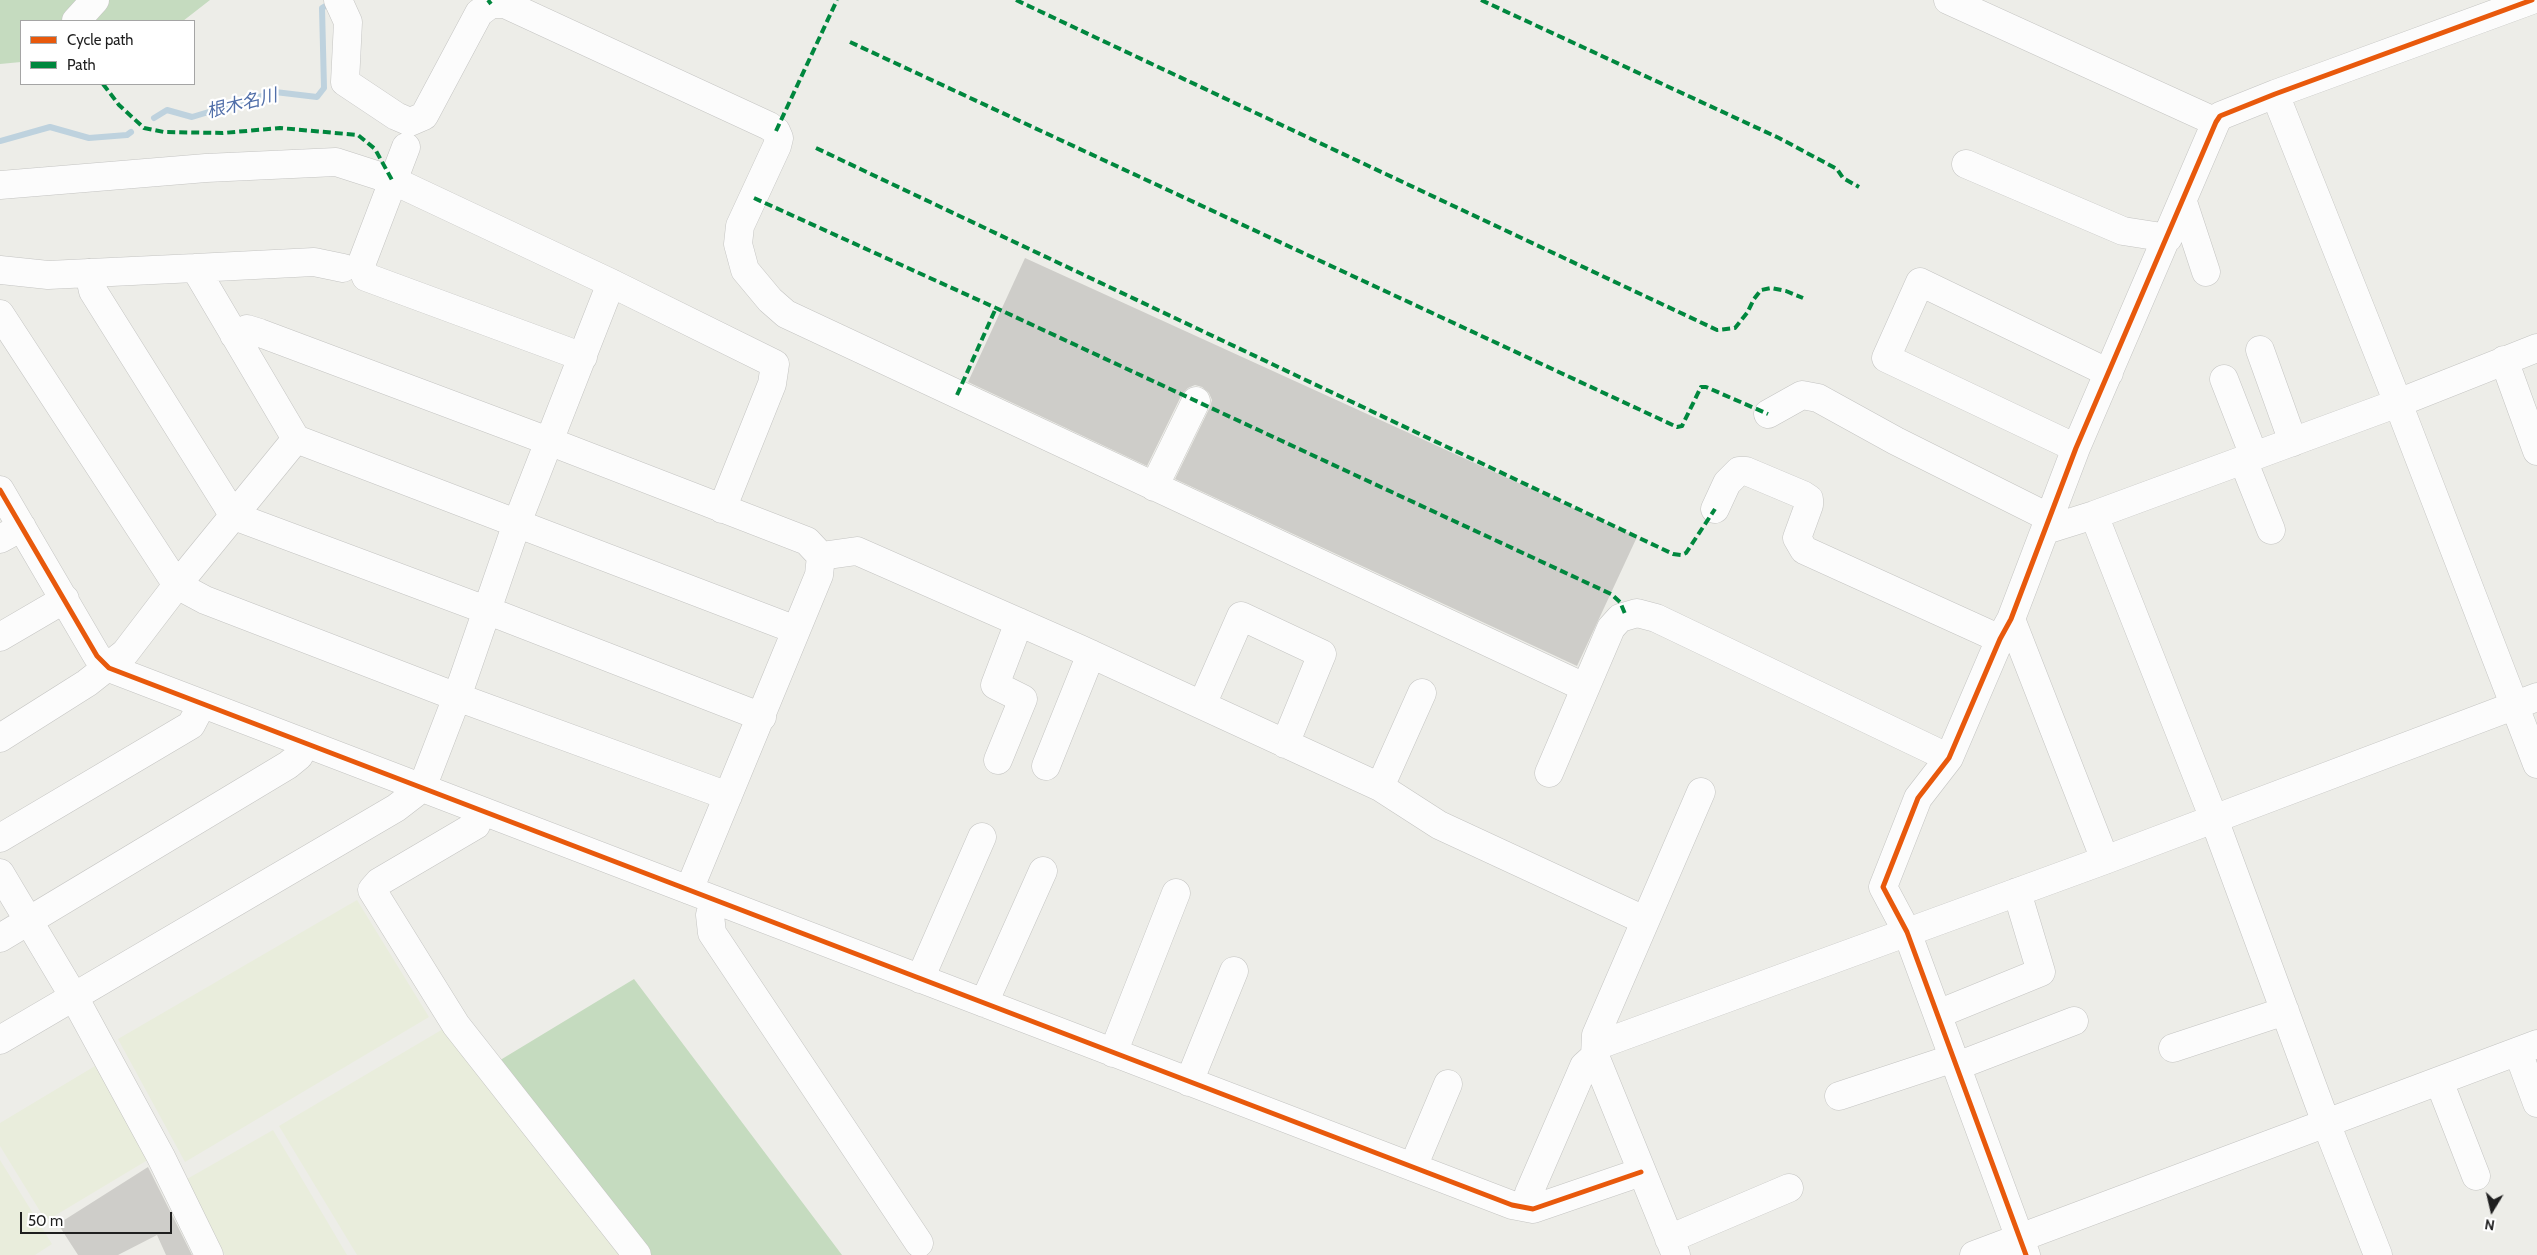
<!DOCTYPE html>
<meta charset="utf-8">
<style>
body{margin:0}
#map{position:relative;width:2537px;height:1255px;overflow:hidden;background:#edede8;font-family:Cabin,sans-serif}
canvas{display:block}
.legend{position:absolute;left:20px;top:20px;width:175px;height:65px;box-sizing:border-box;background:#fff;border:1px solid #a5a5a5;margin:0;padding:6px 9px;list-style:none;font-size:15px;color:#1f1f1f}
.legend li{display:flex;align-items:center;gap:10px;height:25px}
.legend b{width:25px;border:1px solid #a5a5a5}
.north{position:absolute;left:2467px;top:1185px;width:50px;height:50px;-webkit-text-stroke:4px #fff;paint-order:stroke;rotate:189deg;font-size:14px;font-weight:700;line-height:20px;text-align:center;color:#1f1f1f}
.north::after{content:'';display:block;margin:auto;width:18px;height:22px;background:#1f1f1f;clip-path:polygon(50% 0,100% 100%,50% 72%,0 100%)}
.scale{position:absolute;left:20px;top:1212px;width:152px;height:22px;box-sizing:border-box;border:2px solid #1f1f1f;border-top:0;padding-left:6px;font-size:15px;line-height:18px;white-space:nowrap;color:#1f1f1f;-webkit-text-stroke:4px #fff;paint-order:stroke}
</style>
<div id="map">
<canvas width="2537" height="1255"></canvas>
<ul class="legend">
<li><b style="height:6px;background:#e8590c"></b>Cycle path</li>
<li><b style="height:6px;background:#00873e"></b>Path</li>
</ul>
<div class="north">N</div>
<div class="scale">50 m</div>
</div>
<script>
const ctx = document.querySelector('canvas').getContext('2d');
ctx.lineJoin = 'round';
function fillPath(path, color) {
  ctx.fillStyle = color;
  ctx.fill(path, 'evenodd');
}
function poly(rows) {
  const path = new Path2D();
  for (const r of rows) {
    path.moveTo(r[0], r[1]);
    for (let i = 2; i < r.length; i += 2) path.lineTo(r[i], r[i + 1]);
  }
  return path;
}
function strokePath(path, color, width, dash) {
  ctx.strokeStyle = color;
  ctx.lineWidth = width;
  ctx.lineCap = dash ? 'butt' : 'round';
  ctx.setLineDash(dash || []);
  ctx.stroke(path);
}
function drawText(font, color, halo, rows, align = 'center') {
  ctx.font = font + ' Cabin,"Noto Sans JP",sans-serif';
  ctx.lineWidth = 4.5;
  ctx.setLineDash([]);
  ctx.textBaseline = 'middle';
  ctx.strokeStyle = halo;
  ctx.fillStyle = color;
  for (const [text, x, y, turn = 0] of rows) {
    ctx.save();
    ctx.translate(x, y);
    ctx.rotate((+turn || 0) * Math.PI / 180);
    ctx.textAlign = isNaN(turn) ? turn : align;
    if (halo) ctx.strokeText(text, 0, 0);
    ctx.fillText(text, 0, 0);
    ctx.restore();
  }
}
const farmland = poly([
 [357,900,429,1017,185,1162,118,1039],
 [443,1029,622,1255,357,1255,279,1126],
 [95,1066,151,1158,46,1221,0,1146,0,1123],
 [273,1130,347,1255,225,1255,187,1179],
 [0,1160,52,1244,35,1255,0,1255]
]);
const forest = poly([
 [0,0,210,0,183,21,21,21,21,62,0,64],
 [634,979,842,1255,649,1255,497,1062]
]);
const stream = poly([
 [154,118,167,110,192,117,275,92,317,97,324,88,322,8,332,2],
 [0,141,50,127,89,138,127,135,131,132]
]);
const building = poly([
 [1025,258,1637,537,1577,666,1175,479,1210,407,1212,400,1209,393,1202,387,1195,385,1188,388,1182,394,1147,466,968,382],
 [148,1167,192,1255,166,1255,157,1235,118,1255,78,1255,58,1224]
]);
const minor = poly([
 [338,0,348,22,345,82,396,116,410,122,424,116,479,13,491,4,505,4,769,126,776,131,779,138,777,146,740,226,738,244,745,270,770,300,786,314,1584,687],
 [1948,0,2216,122],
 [76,21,95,0],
 [2275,94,2398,403,2537,764],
 [406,147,361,265,366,277,583,357],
 [1966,164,2123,231,2168,238],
 [0,185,206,168,336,162,392,180,611,283,775,364,772,384,722,509],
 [2183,202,2206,272],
 [195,268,314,262,343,268],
 [0,270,48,275,195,268,296,439,177,585,125,653,87,683,0,738],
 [89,273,93,291,234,516,486,610,762,717],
 [0,314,177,585,205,600,457,697,728,796],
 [234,335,247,329,260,333,551,442,807,541,821,556,819,575,689,890],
 [2260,350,2293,442],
 [2504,360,2537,451],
 [2224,379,2254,456],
 [1768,414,1802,395,1818,398,1896,441,2050,518],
 [296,439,796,630],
 [2076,448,1886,358,1920,282,2109,373],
 [2243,460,2271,530],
 [1154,487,1196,401],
 [0,490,97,656,109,668,1512,1205,1533,1209,1641,1172],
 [1715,509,1727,483,1739,471,1746,471,1803,495,1809,499,1809,505,1797,538,1804,550,2000,639],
 [2094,515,2214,819,2326,1123,2378,1255],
 [2046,530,2094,515,2398,403,2537,348],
 [0,539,22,527],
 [821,556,857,551,1080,649,1380,787,1439,825,1644,920],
 [2011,619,2105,860],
 [0,637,65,599],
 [1202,705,1241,616,1322,654,1285,744],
 [998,760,1023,699,995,685,1019,622],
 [1046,766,1091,654],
 [1549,773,1611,628,1620,618,1637,613,1656,618,1949,758],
 [1380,787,1422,693],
 [481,811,476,825,379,882,372,890,456,1025,637,1255],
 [0,838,191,725,202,704],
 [0,873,74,997,161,1157,209,1255],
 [714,900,710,915,712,933,919,1243],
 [0,938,288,765,299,756,305,743],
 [920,979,982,837],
 [984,1003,1043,871],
 [1938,1014,2041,972,2017,892],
 [0,1040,396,808,422,788,457,697,517,523,611,283],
 [1596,1046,2105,860,2537,697],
 [2173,1048,2285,1011],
 [2518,1052,2537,1103],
 [1113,1053,1176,893],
 [1957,1066,2074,1021],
 [2439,1081,2476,1176],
 [1189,1082,1234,971],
 [1839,1096,1954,1058],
 [1413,1167,1448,1084],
 [1525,1207,1529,1193,1584,1066,1595,1056],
 [1669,1239,1789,1188],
 [1676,1255,1595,1056,1596,1035,1701,792],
 [1974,1255,2537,1044],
 [2026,1255,1907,932,1883,887,1918,798,1949,758,2000,639,2011,619,2076,448,2216,122,2220,116,2275,94,2532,0]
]);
const quiet = poly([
 [488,0,491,4],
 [1016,0,1717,330,1735,328,1747,313,1754,299,1761,290,1771,288,1786,291,1803,298],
 [1481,0,1779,138,1837,169,1843,178,1859,187],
 [850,42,1677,427,1682,426,1701,387,1706,387,1768,414],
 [103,84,119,105,144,128,164,132,223,133,280,128,358,135,375,149,392,180],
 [776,131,837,0],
 [816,148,1673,554,1681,555,1686,553,1715,509],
 [754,198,996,308,1611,594,1620,602,1626,616],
 [957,395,996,308]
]);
const cycleway = poly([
 [0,490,97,656,109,668,1512,1205,1533,1209,1641,1172],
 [2026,1255,1907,932,1883,887,1918,798,1949,758,2000,639,2011,619,2076,448,2216,122,2220,116,2275,94,2532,0]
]);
const waterNames = [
 ["根木名川",242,104,-14]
];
fillPath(farmland, '#e9eddc');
fillPath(forest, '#c5dbbf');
strokePath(stream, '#bed2de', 6);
fillPath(building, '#cecdc9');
strokePath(minor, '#c4c4c2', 29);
strokePath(minor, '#fcfcfc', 28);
strokePath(quiet, '#00873e', 4, [8, 4]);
strokePath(cycleway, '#e8590c', 5);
drawText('italic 18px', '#516fa9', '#fff', waterNames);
</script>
